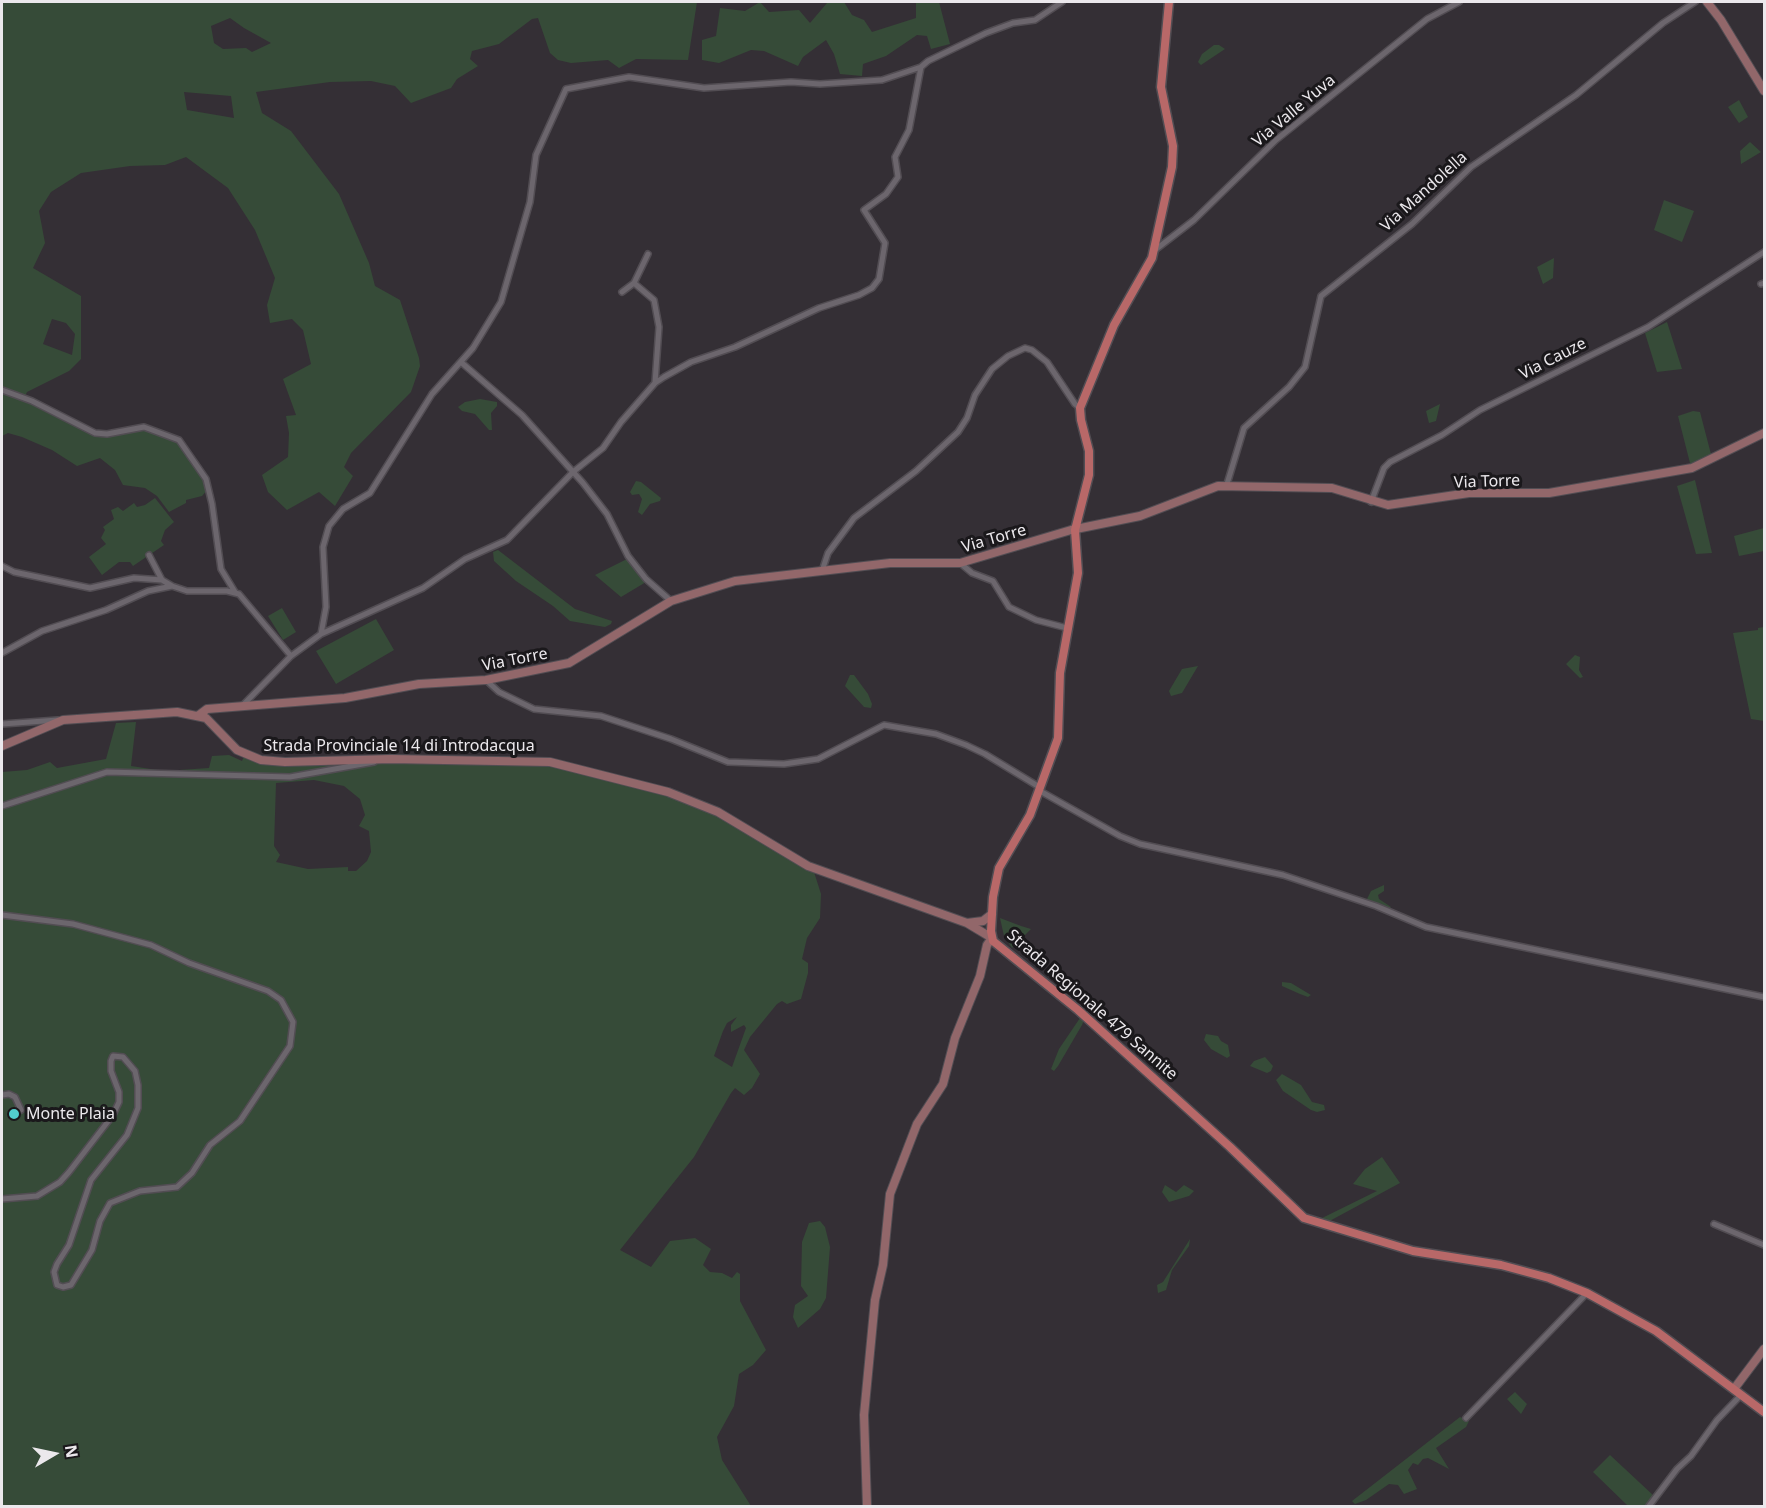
<!DOCTYPE html>
<style>
body{margin:0}
#map{position:relative;width:1766px;height:1508px;overflow:hidden;background:#342f35;font-family:"Noto Sans",sans-serif}
canvas{display:block}
.frame{position:absolute;inset:0;border:3px solid #ebe8ec;pointer-events:none}
.north{position:absolute;left:24px;top:1424px;width:60px;height:60px;-webkit-text-stroke:4px #1a181b;paint-order:stroke;rotate:81deg;font-size:16px;font-weight:700;line-height:24px;text-align:center;color:#ebe8ec}
.north::after{content:'';display:block;margin:auto;width:21px;height:27px;background:#ebe8ec;clip-path:polygon(50% 0,100% 100%,50% 72%,0 100%)}
</style>
<div id="map">
<canvas width="1766" height="1508"></canvas>
<div class="frame"></div>
<div class="north">N</div>
</div>
<script>
const ctx = document.querySelector('canvas').getContext('2d');
ctx.lineJoin = 'round';
function fillPath(path, color) {
  ctx.fillStyle = color;
  ctx.fill(path, 'evenodd');
}
function poly(rows) {
  const path = new Path2D();
  for (const r of rows) {
    path.moveTo(r[0], r[1]);
    for (let i = 2; i < r.length; i += 2) path.lineTo(r[i], r[i + 1]);
  }
  return path;
}
function strokePath(path, color, width, dash) {
  ctx.strokeStyle = color;
  ctx.lineWidth = width;
  ctx.lineCap = dash ? 'butt' : 'round';
  ctx.setLineDash(dash || []);
  ctx.stroke(path);
}
function drawText(font, color, halo, rows, align = 'center') {
  ctx.font = font + ' "Noto Sans",sans-serif';
  ctx.lineWidth = 6;
  ctx.setLineDash([]);
  ctx.textBaseline = 'middle';
  ctx.strokeStyle = halo;
  ctx.fillStyle = color;
  for (const [text, x, y, turn = 0] of rows) {
    ctx.save();
    ctx.translate(x, y);
    ctx.rotate((+turn || 0) * Math.PI / 180);
    ctx.textAlign = isNaN(turn) ? turn : align;
    if (halo) ctx.strokeText(text, 0, 0);
    ctx.fillText(text, 0, 0);
    ctx.restore();
  }
}
const green = poly([
 [2,2,697,2,688,60,636,59,619,68,608,60,571,63,558,60,550,53,538,18,532,19,499,44,472,51,470,59,478,66,457,79,451,88,411,103,395,86,371,81,330,82,256,92,262,113,291,131,339,194,369,263,375,286,400,300,419,358,420,366,411,392,351,453,344,467,353,476,335,506,319,492,287,510,268,492,262,475,288,457,289,433,286,416,296,415,283,379,311,364,303,330,292,319,270,323,267,305,275,278,255,230,228,188,186,157,165,165,130,166,81,173,51,192,39,211,45,243,33,268,81,296,81,359,69,371,27,392,24,398,101,434,138,427,179,440,209,488,202,496,186,500,186,503,169,512,157,496,145,488,123,485,115,470,100,458,77,466,52,450,22,437,8,433,2,436],
 [230,18,244,28,271,43,252,52,246,48,223,49,214,43,211,26],
 [184,92,231,96,234,118,187,110],
 [52,319,66,323,75,334,72,355,43,344],
 [760,2,769,12,799,10,810,23,827,3,844,2,852,15,864,20,872,32,916,18,916,2,939,2,950,44,931,49,927,36,917,35,886,56,863,64,862,76,840,74,834,54,826,40,803,57,798,66,764,51,751,50,719,63,702,60,702,40,716,36,720,8,745,11],
 [1214,45,1219,45,1225,49,1201,65,1198,62,1202,54],
 [1739,100,1748,117,1739,123,1728,107],
 [1750,142,1761,152,1741,164,1740,151],
 [1664,200,1694,211,1682,242,1654,230],
 [1554,258,1553,278,1543,284,1537,267],
 [1667,322,1682,369,1657,372,1645,333],
 [480,399,497,402,497,406,491,413,492,430,489,430,475,414,462,411,458,407,465,402],
 [1440,404,1436,421,1429,423,1426,411],
 [1693,411,1700,412,1712,458,1691,467,1678,416],
 [1695,480,1712,553,1696,554,1677,486],
 [636,481,641,482,661,498,660,501,650,504,642,515,638,512,642,499,639,494,632,495,630,492],
 [155,498,174,522,165,530,161,541,164,545,133,566,130,562,119,562,102,575,89,557,106,544,101,538,105,530,103,527,114,519,111,510,118,507,123,511,134,503,137,507,145,505],
 [1764,528,1764,551,1739,556,1734,536],
 [498,550,575,609,612,621,611,624,605,627,570,621,553,606,516,581,494,561,493,552],
 [627,559,646,582,621,597,595,575],
 [282,608,296,632,283,640,268,616],
 [376,619,394,650,336,684,316,651],
 [1764,627,1764,721,1751,719,1733,633,1758,630,1758,628],
 [1575,655,1580,657,1579,670,1583,677,1580,678,1566,664],
 [1198,666,1182,693,1171,696,1169,691,1182,669],
 [850,675,854,675,868,694,872,704,871,708,864,707,845,686],
 [136,722,131,766,164,771,209,768,212,756,229,755,242,761,244,756,261,760,525,760,632,782,718,812,814,872,821,894,820,918,807,938,802,959,808,963,808,973,801,999,787,1004,782,1001,777,1004,750,1037,744,1050,760,1074,752,1088,744,1095,735,1088,731,1093,694,1157,620,1250,651,1267,670,1241,695,1238,711,1249,703,1265,710,1272,722,1273,732,1278,737,1272,740,1274,740,1301,766,1350,753,1365,739,1374,734,1406,717,1437,722,1460,751,1506,2,1506,2,772,27,770,50,762,57,768,106,759,116,723],
 [314,780,344,786,360,799,365,815,359,826,369,831,371,852,367,861,356,871,348,871,348,867,308,869,276,862,280,855,274,846,276,783],
 [737,1017,731,1025,731,1032,744,1025,746,1028,732,1067,714,1056,723,1031,727,1023],
 [1384,885,1384,891,1378,895,1379,899,1391,907,1388,910,1366,901,1371,891],
 [1000,918,1021,926,1031,929,1012,948,1004,936],
 [1282,982,1291,983,1311,995,1308,997,1300,994,1282,986],
 [1080,1018,1084,1020,1082,1025,1058,1066,1054,1071,1051,1069,1059,1049],
 [1206,1034,1218,1036,1221,1041,1228,1045,1230,1056,1227,1058,1211,1049,1204,1040],
 [1265,1057,1273,1066,1271,1071,1267,1073,1250,1066,1254,1061],
 [1282,1074,1301,1085,1312,1102,1324,1105,1325,1110,1317,1112,1311,1110,1283,1091,1276,1080],
 [1382,1157,1400,1183,1324,1224,1316,1221,1377,1191,1353,1184,1365,1169],
 [1165,1185,1176,1192,1184,1185,1194,1191,1189,1196,1169,1202,1162,1192],
 [820,1221,825,1227,830,1247,826,1298,820,1309,798,1328,793,1317,795,1305,808,1296,801,1286,802,1242,809,1223],
 [1190,1239,1189,1246,1172,1270,1166,1290,1158,1293,1157,1285,1163,1282],
 [1515,1392,1527,1404,1521,1414,1507,1399],
 [1460,1417,1469,1421,1466,1427,1436,1448,1449,1469,1428,1458,1423,1459,1418,1465,1413,1463,1408,1470,1417,1489,1404,1494,1398,1485,1389,1484,1366,1500,1355,1504,1352,1501],
 [1610,1455,1654,1496,1646,1506,1628,1506,1593,1472]
]);
const street = poly([
 [1155,250,1194,220,1276,140,1427,19,1459,2],
 [634,283,654,300,659,327,655,383],
 [1761,284,1764,283],
 [622,292,634,283,648,254],
 [462,363,522,415,583,483,607,514,628,556,646,579,671,601],
 [2,390,32,401,95,433,107,434,144,427,179,440,206,479,212,504,221,569,235,592],
 [1227,484,1244,428,1289,387,1305,367,1321,296,1412,224,1471,167,1576,95,1663,23,1695,2],
 [1371,502,1384,468,1390,462,1442,435,1480,410,1648,327,1764,252],
 [149,555,162,580],
 [960,563,972,573,993,581,1009,607,1036,620,1067,628],
 [2,566,14,572,90,588,134,578,162,580,172,586],
 [822,571,828,553,854,518,916,471,958,432,967,418,975,395,992,369,1008,356,1025,348,1032,350,1047,362,1075,404,1080,408],
 [321,634,423,588,465,559,507,540,573,472,603,448,621,422,655,383,664,377,691,362,735,347,819,308,859,295,872,288,879,279,885,243,864,210,886,194,898,177,895,157,909,130,921,67],
 [2,653,42,631,106,610,148,591,172,586,187,591,227,591,239,594,291,656],
 [486,680,499,692,534,709,601,716,671,739,728,762,784,764,818,759,884,725,936,734,966,745,985,754,1041,788],
 [242,706,291,656,321,634,326,607,323,547,329,526,343,509,370,493,432,394,473,348,501,302,530,202,536,155,566,89,629,77,704,88,791,82,820,84,882,80,921,67,928,61,986,33,1013,23,1035,20,1062,2],
 [2,724,58,720],
 [1040,791,1120,836,1140,844,1283,875,1376,906,1426,927,1764,997],
 [2,806,107,772,290,777,374,762],
 [2,915,73,924,151,945,189,963,268,991,281,1000,293,1022,290,1046,240,1121,210,1145,192,1173,177,1187,140,1191,110,1203,100,1221,92,1250,71,1285,63,1287,57,1285,54,1272,57,1264,69,1245,91,1180,127,1135,138,1108,138,1085,135,1071,123,1057,113,1056,111,1061,111,1071,119,1092,119,1102,113,1115,69,1172,60,1182,37,1196,2,1199],
 [2,1095,9,1094,15,1097,21,1110],
 [1714,1224,1764,1245],
 [1466,1418,1587,1293],
 [1649,1506,1677,1469,1691,1456,1717,1420,1741,1395]
]);
const secondary = poly([
 [1707,2,1721,20,1764,91],
 [199,715,207,709,345,698,419,684,486,680,569,663,671,601,735,581,890,563,960,563,1071,530,1140,516,1218,486,1332,488,1388,505,1469,493,1549,493,1692,468,1764,433],
 [2,746,63,720,177,712,206,718,237,750,261,760,285,762,391,759,550,762,668,792,718,812,808,866,967,923,983,921,992,914],
 [1734,1389,1764,1349],
 [867,1506,864,1415,875,1300,883,1265,890,1194,917,1124,943,1084,955,1038,980,976,987,945,992,938,967,923]
]);
const primary = poly([
 [1169,2,1161,87,1173,146,1172,167,1152,258,1114,325,1080,408,1081,420,1089,451,1089,475,1075,530,1078,573,1060,673,1058,738,1030,815,999,868,993,897,991,931,993,941,1078,1010,1230,1147,1304,1218,1413,1251,1501,1265,1549,1278,1587,1293,1656,1331,1764,1412]
]);
const markers = [
 [14,1114,6,"#52cdcd"]
];
const streetNames = [
 ["Via Valle Yuva",1294,111,-40],
 ["Via Mandolella",1424,192,-42],
 ["Via Cauze",1553,359,-27],
 ["Via Torre",1487,482,-2],
 ["Via Torre",994,539,-16],
 ["Via Torre",515,660,-11],
 ["Strada Provinciale 14 di Introdacqua",399,746],
 ["Strada Regionale 479 Sannite",1092,1005,41]
];
const poiNames = [
 ["Monte Plaia",26,1114]
];
fillPath(green, '#364b38');
strokePath(street, '#524d53', 8);
strokePath(secondary, '#524d53', 10);
strokePath(primary, '#524d53', 11);
strokePath(street, '#6c666d', 5);
strokePath(secondary, '#92676a', 8);
strokePath(primary, '#b86868', 8);
for (const [x, y, r, color] of markers) {
  const dot = new Path2D();
  dot.arc(x, y, r, 0, 2 * Math.PI);
  ctx.fillStyle = color;
  ctx.fill(dot);
  strokePath(dot, '#1a181b', 2);
}
drawText('16px', '#ebe8ec', '#1a181b', streetNames);
drawText('16px', '#ebe8ec', '#1a181b', poiNames, 'left');
</script>
